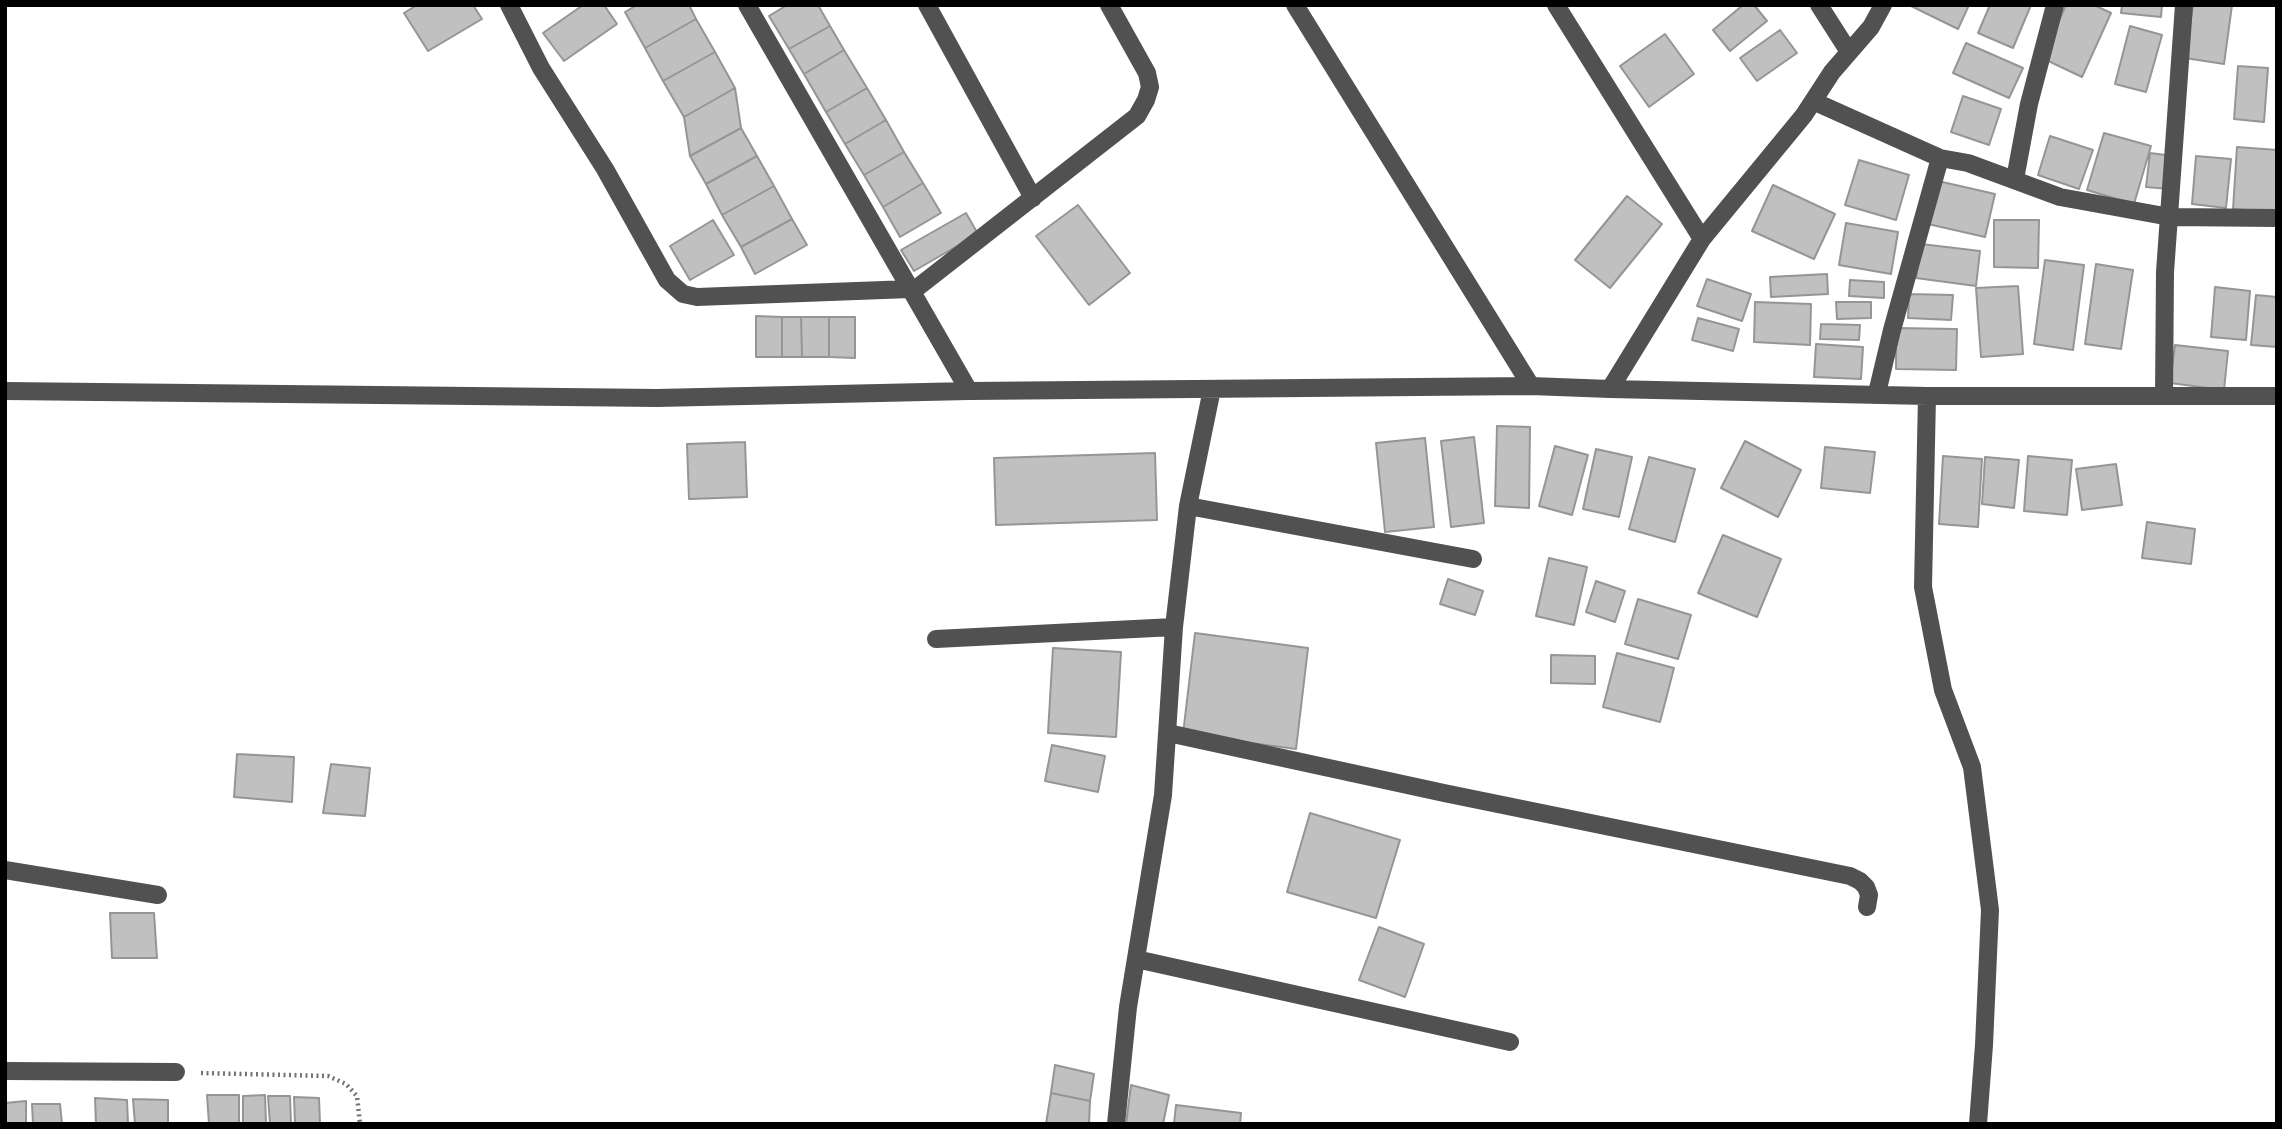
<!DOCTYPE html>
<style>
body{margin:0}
#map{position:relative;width:2282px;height:1129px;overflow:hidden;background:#fff;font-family:"DM Sans",sans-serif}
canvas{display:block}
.frame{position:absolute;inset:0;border:7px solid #000;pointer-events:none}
</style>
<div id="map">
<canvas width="2282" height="1129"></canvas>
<div class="frame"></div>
</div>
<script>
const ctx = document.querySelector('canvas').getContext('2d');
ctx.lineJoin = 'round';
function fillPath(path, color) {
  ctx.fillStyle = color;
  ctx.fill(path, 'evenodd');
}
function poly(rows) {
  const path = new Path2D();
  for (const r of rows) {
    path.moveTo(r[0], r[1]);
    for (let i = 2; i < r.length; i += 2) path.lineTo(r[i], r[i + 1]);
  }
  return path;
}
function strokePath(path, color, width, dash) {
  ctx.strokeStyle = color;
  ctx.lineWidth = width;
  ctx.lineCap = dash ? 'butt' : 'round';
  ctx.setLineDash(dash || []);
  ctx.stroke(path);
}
const building = poly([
 [417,5,473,5,482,19,428,51,404,13,417,5],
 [583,5,604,5,617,24,564,61,543,33,583,5],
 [637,5,689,5,696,19,645,48,625,12,637,5],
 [787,5,818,5,830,26,789,49,769,16,787,5],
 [1743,5,1754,5,1767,21,1730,51,1713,30,1743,5],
 [1909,5,1969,5,1958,29,1909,5],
 [1990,5,2031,5,2013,48,1978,33,1990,5],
 [2066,5,2094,5,2111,13,2082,77,2042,58,2066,5],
 [2122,5,2162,5,2161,17,2121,13,2122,5],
 [2193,5,2232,5,2224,64,2185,58,2193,5],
 [696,19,715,52,663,81,645,48,696,19],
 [830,26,844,50,804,74,789,49,830,26],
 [2130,26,2162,35,2146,92,2115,84,2130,26],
 [1780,30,1797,53,1757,81,1740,58,1780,30],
 [1665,34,1694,74,1649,107,1620,66,1665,34],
 [1966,43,2023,68,2009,98,1953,73,1966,43],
 [844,50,867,88,826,112,804,74,844,50],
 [715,52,735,88,684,117,663,81,715,52],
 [2238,66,2268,68,2264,122,2234,119,2238,66],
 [735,88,741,128,690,156,684,117,735,88],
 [867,88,886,120,845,144,826,112,867,88],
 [1963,96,2001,109,1989,145,1951,132,1963,96],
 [886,120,904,152,864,175,845,144,886,120],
 [741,128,757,156,706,184,690,156,741,128],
 [2104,133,2151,146,2134,204,2087,190,2104,133],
 [2050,136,2093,150,2079,189,2038,175,2050,136],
 [2237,147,2277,150,2277,213,2233,209,2237,147],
 [904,152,923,183,883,207,864,175,904,152],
 [2150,153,2173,156,2169,189,2146,187,2150,153],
 [757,156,774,186,722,215,706,184,757,156],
 [2196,156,2231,159,2226,208,2192,204,2196,156],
 [1859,160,1909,175,1896,220,1845,205,1859,160],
 [1938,181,1995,194,1985,237,1928,224,1938,181],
 [923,183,941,213,900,237,883,207,923,183],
 [1773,185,1835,214,1814,259,1752,231,1773,185],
 [774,186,792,219,741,247,722,215,774,186],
 [1627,196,1662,224,1610,288,1575,260,1627,196],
 [1078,205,1130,273,1089,305,1036,236,1078,205],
 [966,213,978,234,914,271,901,250,966,213],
 [792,219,807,245,755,274,741,247,792,219],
 [713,220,734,255,690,280,670,246,713,220],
 [1994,220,2039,220,2038,268,1994,267,1994,220],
 [1846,223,1898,232,1891,274,1839,265,1846,223],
 [1921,244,1980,251,1976,286,1916,278,1921,244],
 [2045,260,2084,265,2073,350,2034,344,2045,260],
 [2096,264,2133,270,2121,349,2085,344,2096,264],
 [1827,274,1828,294,1771,297,1770,277,1827,274],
 [1707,279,1751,294,1742,321,1697,306,1707,279],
 [1850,280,1884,282,1884,298,1849,296,1850,280],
 [2018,286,2023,354,1981,357,1976,288,2018,286],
 [2215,287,2250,291,2246,340,2211,337,2215,287],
 [1909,294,1953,295,1951,320,1908,318,1909,294],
 [2256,295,2277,297,2277,347,2251,345,2256,295],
 [1755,302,1811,304,1810,345,1754,342,1755,302],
 [1836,302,1871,302,1871,318,1837,319,1836,302],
 [756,316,782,317,782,357,756,357,756,316],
 [782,317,801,317,802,357,782,357,782,317],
 [801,317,829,317,829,357,802,357,801,317],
 [829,317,855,317,855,358,829,357,829,317],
 [1698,318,1739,329,1733,351,1692,340,1698,318],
 [1821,324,1860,325,1859,340,1820,339,1821,324],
 [1896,328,1957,329,1956,370,1896,369,1896,328],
 [1816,344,1863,347,1861,379,1814,377,1816,344],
 [2175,345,2228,351,2224,390,2170,383,2175,345],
 [1497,426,1530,427,1529,508,1495,506,1497,426],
 [1474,437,1484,523,1451,527,1441,441,1474,437],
 [1425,438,1434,527,1385,532,1376,443,1425,438],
 [1745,441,1801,470,1778,517,1721,488,1745,441],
 [745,442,747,497,689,499,687,444,745,442],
 [1555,446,1588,455,1572,515,1539,506,1555,446],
 [1825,447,1875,452,1870,493,1821,488,1825,447],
 [1596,449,1632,457,1619,517,1583,509,1596,449],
 [1155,453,1157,520,996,525,994,458,1155,453],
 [1943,456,1982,459,1978,527,1939,524,1943,456],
 [2028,456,2072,460,2067,515,2024,511,2028,456],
 [1649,457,1695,469,1675,542,1629,529,1649,457],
 [1985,457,2019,460,2014,508,1982,504,1985,457],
 [2116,464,2122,505,2082,510,2076,469,2116,464],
 [2147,522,2195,529,2191,564,2142,558,2147,522],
 [1723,535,1781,559,1757,617,1698,593,1723,535],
 [1549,558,1587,567,1574,625,1536,616,1549,558],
 [1448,579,1483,591,1475,615,1440,604,1448,579],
 [1596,581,1625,591,1615,622,1586,612,1596,581],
 [1638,599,1691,615,1678,659,1625,644,1638,599],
 [1195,633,1308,648,1296,749,1183,734,1195,633],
 [1053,648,1121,652,1116,737,1048,733,1053,648],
 [1617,653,1674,668,1660,722,1603,707,1617,653],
 [1551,655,1595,656,1595,684,1551,683,1551,655],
 [1052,745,1105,756,1098,792,1045,781,1052,745],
 [237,754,294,757,292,802,234,797,237,754],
 [331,764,370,768,365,816,323,813,331,764],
 [1310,813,1400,840,1376,918,1287,892,1310,813],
 [110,913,154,913,157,958,112,958,110,913],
 [1379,927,1424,944,1405,997,1359,980,1379,927],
 [1055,1065,1094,1074,1090,1101,1051,1093,1055,1065],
 [1131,1085,1169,1095,1163,1124,1126,1124,1131,1085],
 [1051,1093,1090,1101,1089,1124,1046,1124,1051,1093],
 [207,1095,239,1095,239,1124,209,1124,207,1095],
 [265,1095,266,1124,243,1124,243,1096,265,1095],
 [268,1096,290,1096,291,1124,270,1124,268,1096],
 [294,1097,319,1098,320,1124,295,1124,294,1097],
 [95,1098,127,1100,128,1124,96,1124,95,1098],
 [133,1099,168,1100,168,1124,135,1124,133,1099],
 [26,1101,26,1124,5,1124,5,1103,26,1101],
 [32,1104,60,1104,62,1124,33,1124,32,1104],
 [1176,1105,1241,1113,1240,1124,1174,1124,1176,1105]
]);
const path = poly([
 [201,1073,328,1076,346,1084,357,1096,360,1124]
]);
const minor = poly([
 [509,5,541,68,605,169,667,280,683,294,697,297,910,289],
 [747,5,969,391],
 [927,5,1033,198],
 [1295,5,1531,386],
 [1556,5,1702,239],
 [1819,5,1849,52],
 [1813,101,1940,158],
 [2015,179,2029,104,2055,5],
 [913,291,1137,116,1146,100,1150,87,1147,73,1109,5],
 [1610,389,1702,239,1804,115,1832,72,1871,27,1883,5],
 [5,391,657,398,969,391,1531,386,1610,389,1927,396,2277,396],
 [1877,393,1892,330,1940,158,1968,163,2060,197,2170,217,2277,218],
 [2164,395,2165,272,2184,5],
 [1927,396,1923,587,1943,690,1972,767,1990,910,1984,1045,1978,1124],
 [1188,506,1473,559],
 [936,639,1174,627],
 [1168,733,1444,793,1850,876,1860,881,1866,887,1869,895,1867,907],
 [5,870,158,895],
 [1136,959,1510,1042],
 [5,1071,176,1072],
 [1116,1124,1128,1007,1163,795,1174,627,1188,506,1212,389]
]);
fillPath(building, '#c0c0c0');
strokePath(building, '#959595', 2);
strokePath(path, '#737373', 4.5, [2, 3.5]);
strokePath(minor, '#515151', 18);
</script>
